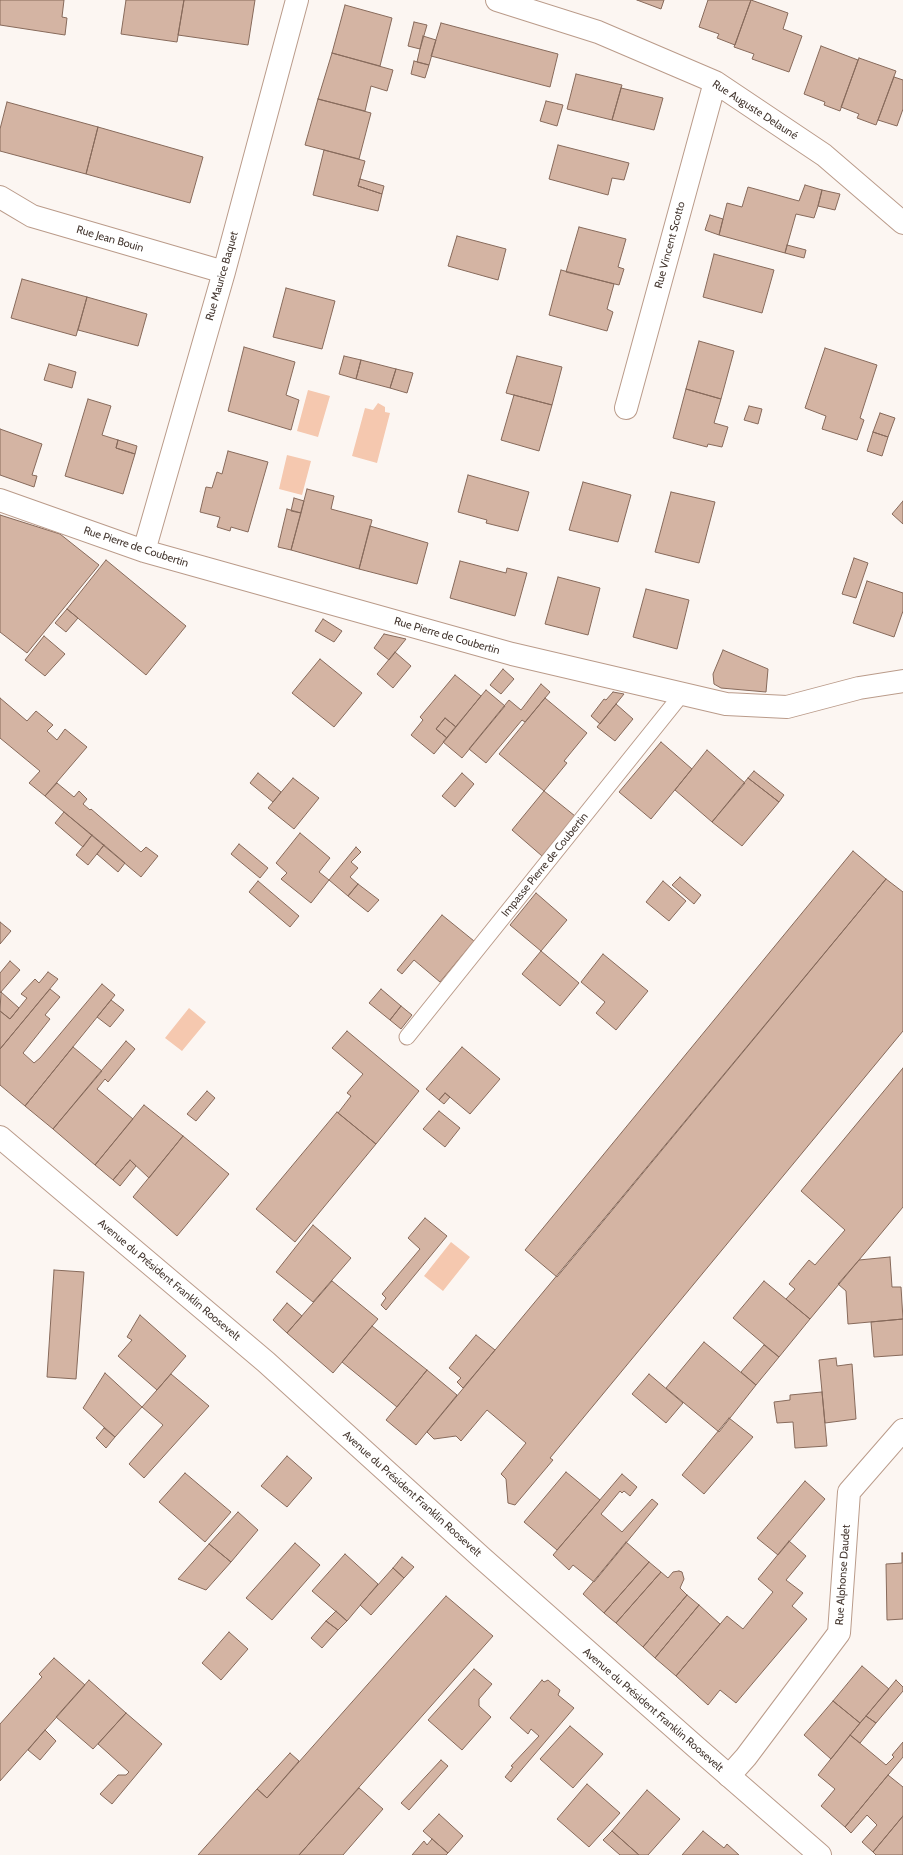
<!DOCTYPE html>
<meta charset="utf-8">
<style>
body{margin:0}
canvas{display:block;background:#fcf6f2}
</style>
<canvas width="903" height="1855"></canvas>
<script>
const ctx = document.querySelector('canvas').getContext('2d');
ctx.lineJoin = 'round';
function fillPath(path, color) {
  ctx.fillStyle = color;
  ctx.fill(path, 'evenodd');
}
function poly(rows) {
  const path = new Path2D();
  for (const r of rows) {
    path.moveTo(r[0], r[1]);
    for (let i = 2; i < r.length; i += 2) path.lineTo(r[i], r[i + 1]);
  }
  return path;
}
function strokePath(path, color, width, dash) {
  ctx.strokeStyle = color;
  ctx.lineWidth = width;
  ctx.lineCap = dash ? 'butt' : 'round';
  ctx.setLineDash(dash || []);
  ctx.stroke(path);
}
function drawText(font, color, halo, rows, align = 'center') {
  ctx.font = font + ' Cabin,sans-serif';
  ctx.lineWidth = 3.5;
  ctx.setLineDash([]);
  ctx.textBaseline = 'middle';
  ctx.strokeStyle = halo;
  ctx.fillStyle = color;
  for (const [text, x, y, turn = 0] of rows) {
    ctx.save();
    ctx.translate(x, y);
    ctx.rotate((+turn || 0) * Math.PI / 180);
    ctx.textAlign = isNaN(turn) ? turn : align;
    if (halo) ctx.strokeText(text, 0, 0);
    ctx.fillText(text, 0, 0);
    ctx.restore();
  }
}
const water = poly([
 [308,390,330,396,318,437,297,431],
 [378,403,385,407,385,412,390,413,377,463,352,456,365,408,373,410],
 [287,455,311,461,302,495,279,489],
 [189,1008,206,1022,182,1051,165,1038],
 [451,1242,470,1257,443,1291,424,1276]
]);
const building = poly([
 [0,0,64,0,62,17,67,18,65,35,0,25,0,0],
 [126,0,184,0,177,42,121,34,126,0],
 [184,0,255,0,248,45,178,35,184,0],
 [637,0,664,0,661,9,637,0],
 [708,0,751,0,735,45,717,38,719,34,699,27,708,0],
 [751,0,788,13,783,29,802,36,789,72,752,59,754,54,734,47,751,0],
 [345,5,392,18,380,66,332,53,345,5],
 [414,22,427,25,420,49,408,46,414,22],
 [441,23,558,54,550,87,431,56,441,23],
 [423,36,436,40,429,65,417,62,423,36],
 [821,46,858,60,840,111,824,105,825,102,804,94,821,46],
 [332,53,393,70,387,91,371,86,365,111,318,99,332,53],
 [859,58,896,71,876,125,857,118,859,114,841,107,859,58],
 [414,61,429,65,425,78,411,74,414,61],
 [576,74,622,85,612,120,567,109,576,74],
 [894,77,903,80,903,109,897,126,878,120,894,77],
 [621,88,663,98,654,130,612,120,621,88],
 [318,99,371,113,359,159,305,145,318,99],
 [546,101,563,105,557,126,540,121,546,101],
 [7,102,98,127,86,174,0,151,0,129,7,102],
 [98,127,203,157,190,203,86,174,98,127],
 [558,145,629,163,624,180,612,178,608,195,549,179,558,145],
 [324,150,365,161,358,186,382,194,378,211,313,195,324,150],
 [360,179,384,186,382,194,358,186,360,179],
 [805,185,822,190,818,206,814,218,796,214,785,253,719,235,727,203,742,207,748,187,799,201,805,185],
 [822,190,840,194,835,210,818,206,822,190],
 [710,215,723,219,719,235,705,230,710,215],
 [579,227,626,239,618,267,624,269,619,285,566,272,579,227],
 [457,236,506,249,498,280,448,266,457,236],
 [787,245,806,250,804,258,785,253,787,245],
 [714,254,774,270,762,313,703,297,714,254],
 [561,270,614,284,607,309,613,312,607,331,549,315,561,270],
 [22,279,87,297,76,336,11,318,22,279],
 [286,288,335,301,322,349,273,337,286,288],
 [87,297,147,314,138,346,78,330,87,297],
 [699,341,734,351,721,399,686,389,699,341],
 [244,347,295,362,286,395,299,400,291,430,228,411,244,347],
 [825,348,877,365,860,418,864,420,857,440,822,429,826,416,805,408,825,348],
 [344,356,361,360,356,379,339,374,344,356],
 [517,356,562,367,552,405,506,393,517,356],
 [361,360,396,369,390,388,356,379,361,360],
 [49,364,76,372,72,388,44,380,49,364],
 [396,369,413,373,407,393,390,388,396,369],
 [686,389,721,399,714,423,728,427,722,447,708,444,707,447,673,438,686,389],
 [514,395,552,405,539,451,501,440,514,395],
 [88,399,111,406,102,435,118,440,116,448,135,454,123,494,65,476,88,399],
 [749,406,762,409,758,424,744,420,749,406],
 [880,413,895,418,888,437,873,432,880,413],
 [0,429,42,444,32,475,37,476,34,487,0,475,0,429],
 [873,432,888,437,882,456,867,451,873,432],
 [118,440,137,446,135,454,116,448,118,440],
 [228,451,268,462,248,532,231,527,230,531,217,527,220,517,200,512,206,487,212,488,217,472,222,474,228,451],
 [468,475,529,492,518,531,486,523,487,520,458,512,468,475],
 [583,482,631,495,618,542,569,530,583,482],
 [307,489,334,496,331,509,372,520,359,569,291,550,307,489],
 [671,492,715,502,699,563,655,552,671,492],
 [294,498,304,501,301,513,291,511,294,498],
 [903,501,903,524,892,514,903,501],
 [287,509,301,513,291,550,278,547,287,509],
 [0,515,60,534,99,565,27,653,0,632,0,515],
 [370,526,428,543,417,584,359,569,370,526],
 [854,558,868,563,856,598,842,594,854,558],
 [106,560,186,626,146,675,67,609,106,560],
 [460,561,506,573,507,568,527,573,515,616,450,598,460,561],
 [558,577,600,588,588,635,545,624,558,577],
 [867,581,903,593,903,611,894,637,853,623,867,581],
 [646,589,689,600,677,649,633,637,646,589],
 [67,609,78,618,66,632,55,623,67,609],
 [323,619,342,631,334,642,315,631,323,619],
 [384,634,406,639,389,660,374,648,384,634],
 [44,636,65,654,45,676,25,660,44,636],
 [723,650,768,669,766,692,721,688,714,684,713,674,723,650],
 [395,652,411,666,393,688,377,674,395,652],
 [320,659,362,693,334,727,292,693,320,659],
 [503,669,514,679,501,694,490,685,503,669],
 [455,675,481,696,456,727,445,718,436,729,447,738,434,754,411,735,423,720,420,717,455,675],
 [541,684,550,692,525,722,522,720,486,763,469,749,509,700,521,710,541,684],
 [486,690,505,706,462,758,443,742,486,690],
 [613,692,624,694,600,724,591,716,604,699,606,700,613,692],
 [0,698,27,721,36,711,53,725,47,731,57,740,65,729,87,747,45,796,29,783,40,771,0,738,0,698],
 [545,698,587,733,564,761,567,763,544,791,499,754,545,698],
 [616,704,633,719,615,741,597,727,616,704],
 [445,718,456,727,447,738,436,729,445,718],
 [661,742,692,769,651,819,619,792,661,742],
 [707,750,745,783,712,822,675,790,707,750],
 [754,771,784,795,779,802,748,778,754,771],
 [258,773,281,792,273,802,250,783,258,773],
 [462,773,474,784,455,807,442,796,462,773],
 [293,778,319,798,294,829,268,808,293,778],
 [748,778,779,802,742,846,712,822,748,778],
 [57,783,74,797,79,791,87,799,83,804,90,810,91,809,141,852,146,847,158,856,141,877,45,796,57,783],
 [544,791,575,816,542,856,512,830,544,791],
 [64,812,92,835,83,847,55,823,64,812],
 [300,833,330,858,319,872,329,880,311,903,281,879,287,873,276,863,300,833],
 [92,835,104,845,88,865,76,855,92,835],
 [239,844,268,868,260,878,231,854,239,844],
 [104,845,125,863,118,872,97,854,104,845],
 [356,847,361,852,351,862,358,868,350,877,358,884,348,896,329,880,356,847],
 [853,851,886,879,557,1277,525,1250,853,851],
 [680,877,701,895,694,904,672,885,680,877],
 [886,879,903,892,903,1031,550,1458,553,1460,515,1505,508,1503,506,1479,501,1474,526,1443,487,1410,461,1441,456,1436,434,1439,427,1432,886,879],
 [258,881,299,916,290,927,249,892,258,881],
 [663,881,686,901,669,921,646,902,663,881],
 [358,884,379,900,368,912,348,896,358,884],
 [536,893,567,920,541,951,510,925,536,893],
 [442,915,474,941,440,982,414,960,402,974,397,970,442,915],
 [0,922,11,931,0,944,0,922],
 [541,951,579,983,560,1006,522,974,541,951],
 [603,954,648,991,616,1030,596,1013,605,1002,581,982,603,954],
 [10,961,20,970,0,993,0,973,10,961],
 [48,972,58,979,0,1049,0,1011,10,1019,27,998,21,994,35,979,39,983,48,972],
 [102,984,115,995,25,1106,0,1085,0,1049,50,989,60,997,45,1015,50,1019,23,1053,34,1063,40,1058,102,984],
 [381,989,401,1006,390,1020,369,1003,381,989],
 [1,992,19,1008,10,1019,0,1011,1,992],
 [111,1000,124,1010,110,1027,97,1017,111,1000],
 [401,1006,412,1015,401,1029,390,1020,401,1006],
 [347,1031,419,1091,376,1144,338,1113,351,1096,347,1093,363,1074,332,1048,347,1031],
 [126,1041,135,1049,108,1082,105,1079,97,1089,133,1119,95,1165,53,1129,126,1041],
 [73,1047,102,1071,53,1129,25,1106,73,1047],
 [462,1047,500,1079,470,1114,445,1093,439,1100,426,1089,462,1047],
 [903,1068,903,1207,810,1319,786,1299,795,1289,789,1284,809,1260,815,1265,845,1230,801,1191,903,1068],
 [207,1091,215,1098,196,1121,187,1114,207,1091],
 [445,1093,450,1097,444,1104,439,1100,445,1093],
 [144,1105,183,1136,149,1178,130,1160,113,1180,95,1165,144,1105],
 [439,1111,460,1128,445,1147,423,1129,439,1111],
 [337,1112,376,1144,295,1242,256,1209,337,1112],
 [183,1136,229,1174,177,1236,133,1197,183,1136],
 [130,1160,136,1166,120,1186,113,1180,130,1160],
 [425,1218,447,1236,386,1310,381,1305,386,1298,382,1294,420,1249,408,1238,425,1218],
 [313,1225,351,1258,313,1302,276,1272,313,1225],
 [890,1257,892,1287,901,1287,903,1319,848,1324,846,1291,838,1284,859,1260,890,1257],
 [54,1270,84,1272,76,1379,47,1377,54,1270],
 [332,1281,378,1319,333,1373,287,1333,332,1281],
 [764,1281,810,1319,779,1357,733,1318,764,1281],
 [287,1303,302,1316,287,1333,273,1320,287,1303],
 [140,1315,186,1356,157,1390,118,1356,132,1340,127,1337,140,1315],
 [903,1319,903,1355,874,1357,871,1322,903,1319],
 [372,1326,427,1370,397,1407,342,1362,372,1326],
 [476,1335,495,1350,463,1388,457,1382,461,1378,449,1368,476,1335],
 [704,1342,756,1385,719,1432,666,1388,704,1342],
 [764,1345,779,1357,756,1385,741,1372,764,1345],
 [836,1358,837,1366,852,1364,856,1419,825,1423,819,1360,836,1358],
 [427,1370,457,1395,416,1445,386,1420,427,1370],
 [105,1373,142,1407,115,1437,83,1408,105,1373],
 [171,1374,209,1406,144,1478,129,1464,163,1425,142,1407,171,1374],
 [649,1374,683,1403,666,1423,632,1394,649,1374],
 [822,1392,827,1446,795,1448,793,1422,777,1423,774,1402,790,1400,790,1395,822,1392],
 [729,1418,753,1437,704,1494,682,1475,729,1418],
 [104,1428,115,1437,106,1448,96,1438,104,1428],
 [287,1456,312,1478,287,1507,261,1486,287,1456],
 [566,1472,600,1500,557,1550,524,1522,566,1472],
 [185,1473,231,1512,205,1542,159,1502,185,1473],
 [622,1474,637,1487,630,1496,624,1491,622,1493,620,1491,601,1514,622,1532,652,1499,658,1504,594,1582,573,1565,569,1570,553,1555,622,1474],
 [805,1481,825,1499,778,1555,757,1538,805,1481],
 [238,1512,258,1530,231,1562,209,1544,238,1512],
 [789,1541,806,1556,786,1580,803,1593,792,1606,807,1619,736,1703,720,1690,708,1705,676,1676,727,1616,743,1629,773,1592,758,1579,789,1541],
 [626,1542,649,1562,604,1613,583,1594,626,1542],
 [295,1543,320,1565,272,1620,246,1598,295,1543],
 [209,1544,231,1562,206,1590,178,1579,209,1544],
 [902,1553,903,1553,903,1619,887,1620,886,1564,902,1563,902,1553],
 [345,1554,378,1584,347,1621,312,1591,345,1554],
 [402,1557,414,1567,404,1578,393,1568,402,1557],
 [649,1562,661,1572,616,1623,604,1613,649,1562],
 [393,1568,404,1578,371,1615,360,1605,393,1568],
 [679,1571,682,1572,684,1579,680,1588,687,1595,643,1647,616,1623,661,1572,668,1578,673,1572,679,1571],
 [687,1595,699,1605,655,1658,643,1647,687,1595],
 [446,1596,493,1636,299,1855,198,1855,257,1789,267,1798,446,1596],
 [699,1605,720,1624,676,1676,655,1658,699,1605],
 [336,1611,347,1621,338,1630,326,1621,336,1611],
 [326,1621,338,1630,322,1648,311,1638,326,1621],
 [229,1632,248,1649,221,1680,202,1663,229,1632],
 [54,1658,85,1685,0,1781,0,1724,42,1677,39,1674,54,1658],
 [862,1666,889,1689,860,1723,833,1701,862,1666],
 [474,1669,492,1684,479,1699,479,1706,491,1717,462,1750,428,1720,474,1669],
 [89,1680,126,1713,93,1749,56,1717,89,1680],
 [542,1680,544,1682,548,1680,560,1690,558,1695,574,1708,511,1782,505,1777,513,1767,511,1766,539,1736,531,1729,528,1734,510,1718,542,1680],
 [896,1680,903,1687,903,1691,876,1723,866,1716,896,1680],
 [833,1701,860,1723,831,1759,804,1735,833,1701],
 [126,1713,162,1744,112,1804,100,1794,118,1775,126,1775,129,1772,98,1744,126,1713],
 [866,1716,876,1723,860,1743,850,1735,866,1716],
 [570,1726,603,1754,573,1788,540,1759,570,1726],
 [45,1730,56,1741,40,1760,28,1750,45,1730],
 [850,1735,886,1765,894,1757,892,1755,903,1742,903,1757,845,1827,821,1806,835,1789,818,1775,850,1735],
 [290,1753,299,1761,267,1798,257,1789,290,1753],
 [441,1760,448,1766,409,1810,401,1803,441,1760],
 [888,1775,903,1787,903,1816,873,1852,862,1842,877,1825,867,1815,851,1833,845,1827,888,1775],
 [587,1784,620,1813,589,1847,557,1819,587,1784],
 [359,1788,383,1809,343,1855,299,1855,359,1788],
 [647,1790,680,1819,648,1855,639,1855,612,1831,647,1790],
 [439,1814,463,1836,448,1853,423,1831,439,1814],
 [903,1816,903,1855,876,1855,873,1852,903,1816],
 [612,1831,639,1855,620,1855,603,1840,612,1831],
 [703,1831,724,1848,727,1844,739,1855,682,1855,703,1831],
 [432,1839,448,1853,446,1855,412,1855,424,1841,427,1845,432,1839]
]);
const service = poly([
 [407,1037,682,694]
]);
const minor = poly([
 [497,0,598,32,715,82,824,155,903,223],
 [0,197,32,216,224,272],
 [626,408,715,82],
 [0,500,144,551,512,654,726,704,787,707,859,688,903,681],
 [144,551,224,272,297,0],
 [729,1776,746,1757,839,1633,849,1492,903,1430]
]);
const secondary = poly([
 [0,1137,266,1362,482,1558,697,1748,820,1855]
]);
const streetNames = [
 ["Rue Auguste Delauné",755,110,33],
 ["Rue Jean Bouin",110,239,16],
 ["Rue Vincent Scotto",670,245,-75],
 ["Rue Maurice Baquet",222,276,-74],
 ["Rue Pierre de Coubertin",136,547,18],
 ["Rue Pierre de Coubertin",447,636,16],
 ["Impasse Pierre de Coubertin",545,865,-51],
 ["Avenue du Président Franklin Roosevelt",169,1280,40],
 ["Avenue du Président Franklin Roosevelt",412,1494,42],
 ["Rue Alphonse Daudet",843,1575,-86],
 ["Avenue du Président Franklin Roosevelt",653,1710,41]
];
fillPath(water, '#f5c8af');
fillPath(building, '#d4b4a3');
strokePath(building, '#876a5b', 1);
strokePath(service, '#ba9b8a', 17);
strokePath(minor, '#ba9b8a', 24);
strokePath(secondary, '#ba9b8a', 24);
strokePath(service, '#fff', 15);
strokePath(minor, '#fff', 22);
strokePath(secondary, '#fff', 22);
drawText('11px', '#463932', '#fff', streetNames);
</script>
